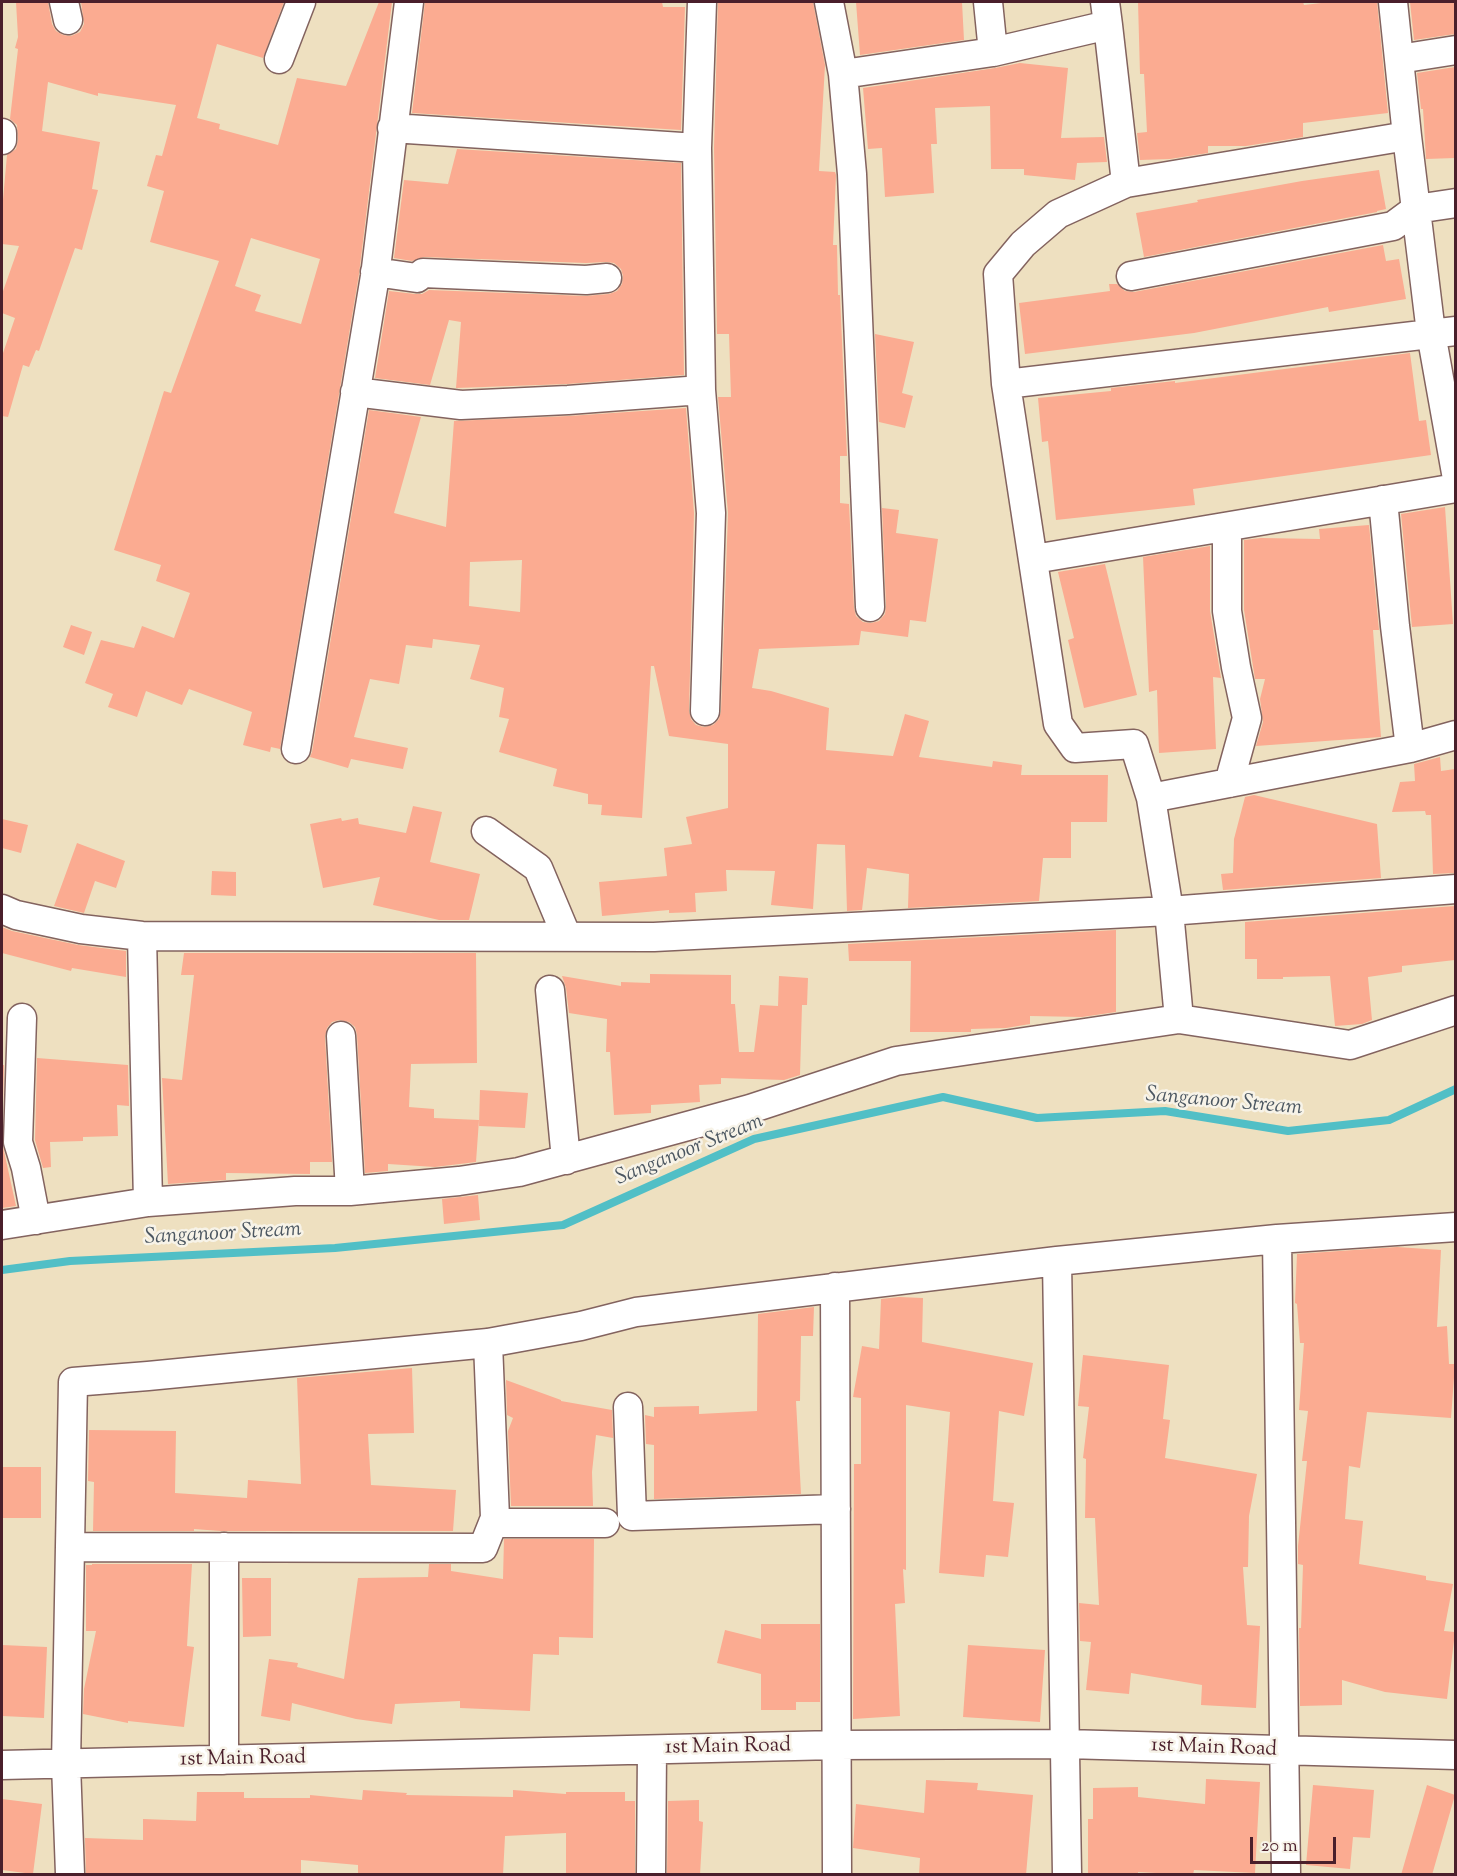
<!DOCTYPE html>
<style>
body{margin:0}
#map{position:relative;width:1457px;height:1876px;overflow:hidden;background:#eee0c0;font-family:"Sorts Mill Goudy",serif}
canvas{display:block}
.frame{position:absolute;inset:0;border:3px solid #4a1f2b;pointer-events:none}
.scale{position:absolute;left:1250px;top:1837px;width:86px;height:27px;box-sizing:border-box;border:3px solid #4a1f2b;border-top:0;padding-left:8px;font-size:18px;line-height:21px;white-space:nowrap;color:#4a1f2b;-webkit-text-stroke:4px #f7f3e8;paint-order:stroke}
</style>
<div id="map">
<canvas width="1457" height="1876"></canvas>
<div class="frame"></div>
<div class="scale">20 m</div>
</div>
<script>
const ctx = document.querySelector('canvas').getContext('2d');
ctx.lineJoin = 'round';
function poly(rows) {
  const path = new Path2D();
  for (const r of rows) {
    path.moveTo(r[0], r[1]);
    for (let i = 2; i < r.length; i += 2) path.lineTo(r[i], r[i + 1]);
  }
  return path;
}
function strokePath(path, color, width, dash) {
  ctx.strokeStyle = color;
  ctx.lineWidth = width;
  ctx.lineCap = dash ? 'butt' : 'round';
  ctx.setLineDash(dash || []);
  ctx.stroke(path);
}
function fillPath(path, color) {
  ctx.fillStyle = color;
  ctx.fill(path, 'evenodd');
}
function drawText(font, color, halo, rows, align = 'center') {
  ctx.font = font + ' "Sorts Mill Goudy",serif';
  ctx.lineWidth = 5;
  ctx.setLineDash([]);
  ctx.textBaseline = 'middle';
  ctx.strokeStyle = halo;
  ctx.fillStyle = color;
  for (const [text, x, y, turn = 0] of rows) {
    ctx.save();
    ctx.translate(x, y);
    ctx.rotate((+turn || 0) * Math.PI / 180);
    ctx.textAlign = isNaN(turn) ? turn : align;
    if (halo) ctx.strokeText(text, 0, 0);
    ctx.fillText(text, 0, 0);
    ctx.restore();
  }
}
const stream = poly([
 [2,1270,70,1261,335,1248,563,1225,754,1139,943,1097,1037,1118,1165,1111,1288,1131,1389,1120,1456,1089]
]);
const building = poly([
 [16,2,48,2,52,24,56,31,63,35,71,36,80,32,84,24,81,2,284,2,263,58,217,44,197,118,220,124,219,129,278,145,297,78,346,86,379,2,392,2,359,274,280,749,271,747,270,752,243,745,252,712,189,689,182,705,146,691,137,717,108,707,113,694,85,683,101,640,134,648,142,626,174,638,190,593,156,581,161,565,114,550,164,391,171,393,219,261,150,242,164,191,147,186,156,155,162,156,176,105,98,93,98,96,48,82,42,131,100,142,92,189,98,190,82,250,75,248,39,351,36,350,29,367,23,365,8,417,2,416,2,356,15,318,2,313,2,294,19,246,2,244,2,211,7,155,16,149,18,140,17,125,10,119,18,49,15,48,18,37],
 [251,238,320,259,301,324,255,311,261,295,235,286],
 [425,2,662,2,663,7,685,7,681,130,412,113],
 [718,2,813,2,825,65,819,171,835,172,836,175,833,245,837,245,838,295,840,295,847,456,840,456,840,503,849,504,854,608,856,616,863,622,871,623,879,621,885,614,886,606,882,508,899,510,896,533,938,539,926,622,910,620,908,637,861,631,859,645,759,649,752,688,771,691,829,708,826,750,893,756,905,714,929,721,919,757,992,767,993,761,1022,765,1021,775,1108,775,1107,822,1071,822,1071,858,1043,858,1039,901,908,908,909,874,867,868,862,910,847,911,845,845,817,844,813,909,771,905,775,871,726,870,727,891,695,893,696,912,669,913,669,910,602,916,599,882,667,876,664,848,692,844,686,817,728,808,728,744,669,736,654,666,651,666,642,818,601,815,602,805,588,804,588,794,553,786,557,769,499,752,509,719,499,717,504,688,470,679,480,645,433,639,432,648,406,645,399,684,370,679,354,737,408,748,403,769,351,759,348,768,310,757,312,752,369,410,421,417,394,513,446,527,454,421,569,416,686,408,694,513,689,711,691,719,696,725,704,727,713,725,719,719,721,711,728,513,718,397,731,397,729,334,717,334,714,148],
 [522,560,520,612,469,606,470,562],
 [856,2,962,2,964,40,860,55],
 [1138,2,1303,2,1304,5,1330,2,1377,2,1388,113,1303,123,1303,137,1246,146,1208,146,1208,153,1170,159,1140,160,1137,133,1147,132,1144,74,1140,74],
 [1410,2,1455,2,1455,34,1414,40],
 [1020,63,1068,68,1061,138,1104,137,1107,162,1077,163,1075,180,1024,175,1024,169,991,169,990,106,935,108,937,144,931,144,934,193,885,197,882,148,868,149,863,88,995,68],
 [1455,67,1455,158,1426,159,1423,109,1421,109,1417,73],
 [457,149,681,163,684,375,567,384,456,388,461,322,449,320,430,385,375,378,389,291,415,294,422,294,429,290,585,296,609,294,617,291,622,284,623,276,621,269,614,263,606,262,586,263,424,257,412,261,394,258,404,180,448,184],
 [1379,170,1386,209,1377,211,1377,212,1144,257,1136,213,1198,202,1197,200,1302,181],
 [1383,245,1386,261,1399,259,1406,299,1329,312,1328,307,1194,333,1025,354,1019,303,1110,291,1109,284,1117,284,1125,291,1134,292],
 [875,334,914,342,902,393,913,396,905,428,879,422],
 [1410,353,1419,421,1426,420,1431,455,1193,489,1195,505,1056,520,1048,441,1042,442,1038,398,1111,391,1111,388,1175,381,1175,383],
 [1445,507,1453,624,1412,627,1401,514],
 [1369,525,1379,630,1373,630,1381,737,1256,746,1263,722,1260,699,1265,679,1255,679,1244,610,1244,540,1261,538,1320,539,1319,529],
 [1210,546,1210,611,1221,678,1213,677,1216,749,1159,753,1157,690,1149,692,1143,557],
 [1105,564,1137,695,1084,708,1068,640,1074,638,1058,572],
 [71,625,92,632,84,655,63,647],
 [1440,757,1441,771,1455,769,1455,873,1433,874,1431,815,1426,815,1425,811,1392,812,1400,782,1415,781,1414,764],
 [1254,795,1377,824,1381,878,1223,890,1221,874,1233,873,1234,839,1245,797],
 [413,806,442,812,430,862,480,874,469,920,439,920,373,905,380,877,323,888,310,824,341,818,342,821,358,818,359,824,406,833],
 [2,819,28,825,21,853,2,848],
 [77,843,125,861,116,888,95,881,84,913,54,906],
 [212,871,236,872,236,896,211,895],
 [1455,906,1455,960,1402,966,1402,972,1368,977,1372,1020,1362,1024,1335,1026,1330,976,1283,977,1283,979,1257,979,1257,959,1245,959,1245,922],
 [2,927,12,931,78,945,126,951,126,977,72,968,71,971,2,953],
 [1116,930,1116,1012,1082,1017,1030,1016,1030,1024,1006,1028,971,1029,971,1032,910,1032,911,961,849,961,848,944],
 [184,953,476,953,477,1063,411,1064,409,1107,434,1109,434,1118,479,1120,476,1162,435,1167,388,1164,388,1171,365,1173,357,1035,355,1027,349,1022,339,1020,332,1022,327,1028,325,1037,332,1162,310,1162,310,1174,226,1173,226,1180,168,1184,162,1078,182,1080,194,975,181,975],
 [650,974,731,975,731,1004,735,1004,739,1052,754,1052,760,1005,778,1006,779,976,808,978,807,1005,802,1005,800,1075,784,1080,721,1078,721,1084,699,1085,700,1102,651,1105,651,1113,614,1115,610,1052,606,1052,607,1019,569,1013,566,988,562,976,621,986,621,982,650,983],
 [37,1058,128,1065,129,1106,117,1105,118,1136,83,1137,83,1141,50,1142,51,1167,43,1168,35,1140],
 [2,1065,4,1065,2,1142,16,1206,2,1208],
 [480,1090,528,1093,525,1128,479,1126],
 [478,1195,480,1220,444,1224,442,1199],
 [1397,1247,1441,1250,1437,1327,1447,1326,1449,1364,1455,1364,1451,1418,1367,1412,1360,1468,1349,1466,1345,1519,1363,1521,1359,1564,1426,1576,1426,1580,1453,1584,1444,1631,1455,1632,1447,1699,1385,1692,1342,1680,1342,1705,1300,1706,1299,1628,1301,1628,1303,1565,1298,1564,1298,1546,1307,1461,1302,1461,1308,1411,1299,1410,1304,1343,1300,1343,1297,1304,1295,1303,1297,1254],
 [899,1297,923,1298,922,1342,1033,1363,1024,1416,999,1411,993,1501,1014,1503,1008,1557,986,1555,984,1577,939,1573,950,1412,906,1405,906,1570,903,1569,905,1603,895,1604,900,1716,853,1719,854,1464,861,1464,861,1398,853,1397,862,1346,879,1349,881,1299],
 [814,1307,813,1336,801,1336,800,1401,796,1401,801,1494,654,1499,654,1445,646,1444,645,1415,654,1417,654,1407,699,1406,699,1414,757,1411,758,1314],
 [1083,1355,1169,1365,1163,1419,1170,1420,1165,1458,1257,1474,1249,1516,1248,1567,1243,1567,1247,1625,1260,1626,1256,1708,1201,1705,1202,1685,1131,1673,1129,1694,1086,1690,1091,1642,1080,1641,1079,1603,1099,1605,1095,1518,1085,1518,1086,1459,1083,1458,1089,1407,1078,1406],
 [412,1368,414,1433,368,1434,371,1485,456,1490,453,1531,220,1531,194,1529,194,1531,93,1531,94,1482,88,1481,89,1430,176,1431,175,1493,247,1498,248,1480,301,1484,297,1378],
 [506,1380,561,1400,561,1401,612,1410,613,1438,596,1435,592,1472,593,1506,511,1506,508,1431,513,1418,507,1415],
 [2,1467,41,1467,41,1518,2,1518],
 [504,1539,594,1539,593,1638,559,1637,559,1655,533,1654,530,1711,460,1708,460,1701,395,1704,392,1724,356,1719,292,1703,290,1721,261,1716,269,1659,298,1663,297,1667,344,1679,358,1578,428,1577,429,1564,451,1564,451,1571,503,1579],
 [92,1564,192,1564,187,1646,194,1647,184,1727,128,1721,128,1723,83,1714,84,1689,96,1631,86,1631,86,1565,92,1565],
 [242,1578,271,1578,271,1636,243,1637],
 [761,1624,820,1624,820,1702,796,1702,796,1710,761,1710,761,1674,717,1663,725,1630,761,1639],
 [2,1645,47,1647,44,1718,2,1716],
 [968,1645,1045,1650,1040,1722,963,1717],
 [1206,1779,1260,1782,1255,1873,1194,1870,1193,1875,1138,1872,1138,1875,1088,1875,1088,1819,1093,1819,1093,1788,1138,1787,1138,1797,1205,1804],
 [926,1780,978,1783,977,1790,1033,1795,1026,1875,919,1875,920,1858,853,1848,856,1804,924,1813],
 [1313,1785,1374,1790,1370,1838,1353,1837,1350,1869,1306,1865],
 [1427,1785,1455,1795,1432,1875,1401,1875],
 [363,1790,407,1793,406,1795,513,1797,513,1790,566,1794,566,1792,625,1792,625,1801,635,1801,635,1875,566,1875,566,1833,505,1836,503,1875,358,1875,358,1865,301,1860,301,1875,86,1875,85,1838,143,1840,143,1819,196,1821,197,1792,244,1792,244,1798,310,1798,310,1795,362,1800],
 [2,1799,42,1804,33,1874,2,1870],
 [699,1800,699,1821,703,1822,700,1875,667,1875,668,1801]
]);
const street = poly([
 [64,2,68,20],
 [702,2,697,148,701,390,711,513,705,711],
 [829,2,843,74,852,174,870,607],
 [988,2,993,52],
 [1393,2,1407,136,1126,183,1058,214,1023,244,998,274,1006,384,1456,331],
 [1108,25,1126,183],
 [279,59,301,2],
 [1399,59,1456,50],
 [843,74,993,52,1108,25,1105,2],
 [392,128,697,148],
 [2,133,2,140],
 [1407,136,1431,333,1456,473],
 [375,272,417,278,423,273,586,280,607,278],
 [1131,276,1393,226,1416,209,1456,203],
 [1006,384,1058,724,1075,748,1134,744,1151,798,1169,911,1179,1019],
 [355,392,461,405,568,400,701,390],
 [1383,500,1395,626,1410,748],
 [1227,527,1227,611,1236,667,1247,718,1229,783],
 [1034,559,1456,488],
 [296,749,375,276,409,2],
 [1151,798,1410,748,1456,735],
 [486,831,538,868,567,937],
 [2,909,16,915,81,929,142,936,654,937,1169,911,1456,889],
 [142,936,148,1202],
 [550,990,566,1160],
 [22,1018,18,1142,26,1168,36,1220],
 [341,1036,350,1191],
 [2,1225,148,1202,295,1191,350,1191,459,1181,519,1172,750,1109,896,1061,1179,1019,1350,1045,1456,1010],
 [835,1287,837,1874],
 [628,1407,632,1516,836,1509],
 [493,1523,605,1523],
 [71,1547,483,1548,495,1518,488,1343],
 [224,1760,224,1547],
 [2,1765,836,1745,1066,1744,1456,1755],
 [70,1874,66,1764,73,1382,148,1376,488,1343,581,1326,636,1312,1057,1261],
 [651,1874,652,1750],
 [1067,1874,1057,1261,1277,1239],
 [1286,1874,1277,1239,1456,1227]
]);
const streetNames = [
 ["1st Main Road",728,1748,-1],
 ["1st Main Road",1214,1749,2],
 ["1st Main Road",243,1760,-1]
];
const waterNames = [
 ["Sanganoor Stream",1224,1103,5],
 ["Sanganoor Stream",690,1151,-22],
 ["Sanganoor Stream",223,1235,-3]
];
strokePath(stream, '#51bfc6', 8);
fillPath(building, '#fbab91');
strokePath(street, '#83635f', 31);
strokePath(street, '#fff', 28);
drawText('21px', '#4a1f2b', '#f7f3e8', streetNames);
drawText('italic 22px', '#4c5761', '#f7f3e8', waterNames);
</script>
